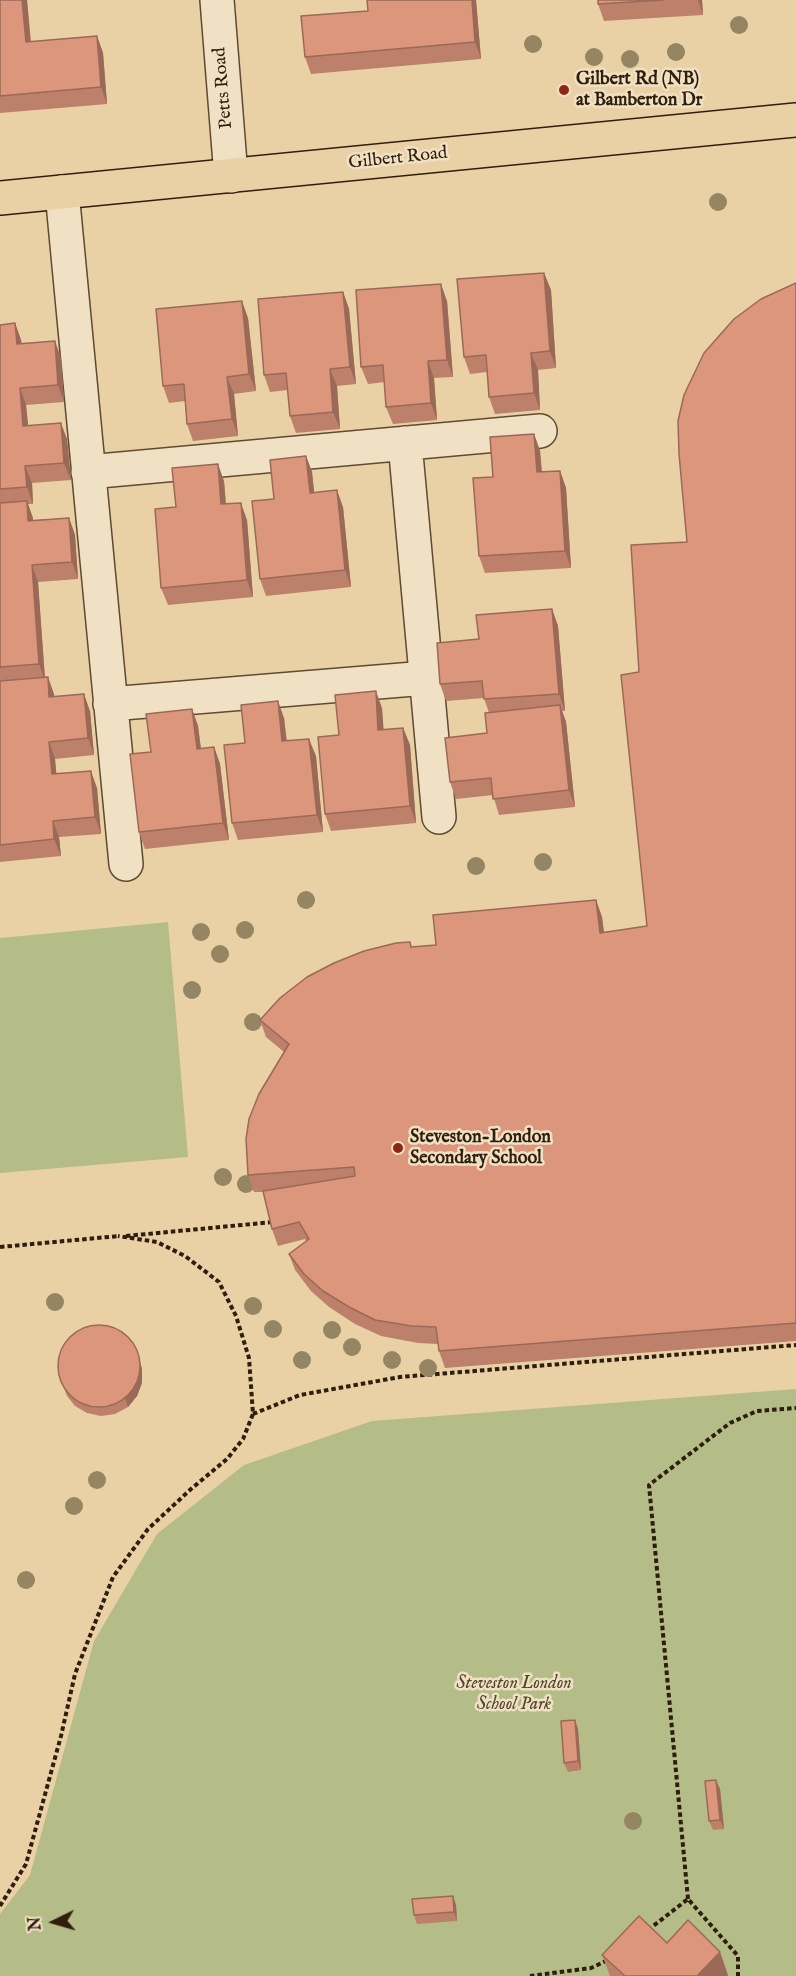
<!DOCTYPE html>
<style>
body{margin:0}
#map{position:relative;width:796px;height:1976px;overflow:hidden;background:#e9d1a5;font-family:"IM FELL English",serif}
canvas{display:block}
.north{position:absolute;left:24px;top:1892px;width:60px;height:60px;-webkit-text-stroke:4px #f1e1c4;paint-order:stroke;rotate:265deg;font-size:16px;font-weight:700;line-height:24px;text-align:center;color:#2f1e0d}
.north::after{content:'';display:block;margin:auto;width:21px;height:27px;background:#2f1e0d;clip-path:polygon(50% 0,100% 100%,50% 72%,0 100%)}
</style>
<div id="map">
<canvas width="796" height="1976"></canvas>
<div class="north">N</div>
</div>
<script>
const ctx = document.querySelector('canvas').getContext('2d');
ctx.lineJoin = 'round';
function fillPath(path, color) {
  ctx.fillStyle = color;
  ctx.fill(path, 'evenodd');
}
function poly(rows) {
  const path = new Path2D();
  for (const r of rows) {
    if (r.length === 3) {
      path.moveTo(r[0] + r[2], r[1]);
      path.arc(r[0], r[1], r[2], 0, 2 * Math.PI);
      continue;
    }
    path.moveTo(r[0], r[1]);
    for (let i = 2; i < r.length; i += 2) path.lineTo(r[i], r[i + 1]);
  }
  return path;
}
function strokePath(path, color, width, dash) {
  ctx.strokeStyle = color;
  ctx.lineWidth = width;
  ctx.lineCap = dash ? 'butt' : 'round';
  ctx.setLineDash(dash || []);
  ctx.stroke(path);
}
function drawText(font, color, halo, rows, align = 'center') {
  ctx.font = font + ' "IM FELL English",serif';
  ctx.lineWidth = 5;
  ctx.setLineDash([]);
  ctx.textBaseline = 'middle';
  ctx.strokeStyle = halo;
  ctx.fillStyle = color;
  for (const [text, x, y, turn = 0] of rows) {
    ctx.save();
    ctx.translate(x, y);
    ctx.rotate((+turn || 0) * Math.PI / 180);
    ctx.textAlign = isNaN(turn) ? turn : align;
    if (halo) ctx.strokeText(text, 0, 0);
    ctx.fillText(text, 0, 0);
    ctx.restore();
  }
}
const green = poly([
 [168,922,188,1157,0,1173,0,938],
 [796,1389,796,1976,0,1976,0,1914,30,1875,94,1641,157,1534,244,1465,372,1421]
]);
const path = poly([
 [126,1236,273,1222],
 [0,1247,119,1236],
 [253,1414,300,1395,400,1377,796,1345],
 [688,1899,649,1485,730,1423,757,1411,796,1408],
 [0,1906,26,1864,61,1736,75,1674,113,1577,148,1529,191,1489,227,1459,243,1439,253,1414,249,1358,236,1316,219,1282,185,1256,157,1242,118,1236],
 [648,1930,688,1899,738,1956,738,1976],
 [530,1976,591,1968,608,1960]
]);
const minor = poly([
 [217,0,231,176],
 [62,192,126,864],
 [405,443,439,817],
 [88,472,540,431],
 [110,704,426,678]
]);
const major = poly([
 [0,198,796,120]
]);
const trees = [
 [739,25],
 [533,44],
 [676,52],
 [594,57],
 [630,59],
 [718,202],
 [543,862],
 [476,866],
 [306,900],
 [245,930],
 [201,932],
 [220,954],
 [192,990],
 [253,1022],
 [223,1177],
 [246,1184],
 [55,1302],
 [253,1306],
 [273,1329],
 [332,1330],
 [352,1347],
 [302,1360],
 [392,1360],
 [428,1368],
 [97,1480],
 [74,1506],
 [26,1580],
 [633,1821]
];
const wall = poly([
 [0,0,27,0,31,42,97,36,103,53,107,104,0,113],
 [476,0,481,59,311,74,305,57],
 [598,0,702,0,703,15,604,21,598,4],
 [544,273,551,290,556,368,538,370,540,410,495,414,489,397,487,372,470,374,464,357],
 [796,283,796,1341,445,1368,439,1351,438,1344,418,1343,381,1336,355,1324,329,1307,311,1291,295,1270,289,1254,306,1241,305,1239,278,1246,272,1229,263,1192,254,1192,248,1175,284,1052,266,1037,260,1020,410,942,412,947,436,945,596,900,602,917,604,932,647,926,639,672,687,542],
 [343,292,349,309,356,384,337,386,340,429,296,433,290,416,288,390,270,392,264,375],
 [447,301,453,377,434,378,437,420,393,424,386,407,385,382,368,384,361,367],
 [248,318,256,391,234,394,238,436,193,441,187,424,185,401,169,403,163,386],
 [15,323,21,340,22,344,61,358,64,402,26,405,28,425,67,439,71,480,32,483,33,504,28,504,33,520,69,518,75,535,78,579,38,582,45,677,54,694,54,696,90,711,94,755,55,759,56,774,97,788,101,834,59,837,61,856,0,862,0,325],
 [534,434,540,451,542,472,560,471,566,488,571,568,485,573,479,556,493,477],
 [306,456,312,472,314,493,343,507,351,587,266,596,260,579,274,499],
 [224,481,226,504,247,520,253,597,168,605,161,588,176,507],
 [552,609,558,626,565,711,562,711,566,722,575,807,499,815,493,795,456,799,450,782,487,733,489,713,484,698,446,701,440,684,479,639],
 [382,708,383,730,403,728,410,745,416,823,331,831,325,814,339,735],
 [192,709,198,726,201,749,214,747,220,764,229,840,145,849,139,832,151,752],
 [284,718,287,741,316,756,323,832,238,840,232,823,245,743],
 [138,1355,142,1369,142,1383,137,1396,128,1407,115,1414,101,1416,87,1413,75,1406,67,1396,59,1375],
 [575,1720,578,1729,581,1770,568,1772,564,1763],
 [720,1789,724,1829,713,1830,709,1821],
 [453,1896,456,1905,457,1921,417,1924,414,1915],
 [667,1943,728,1975,727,1976,610,1976,602,1955]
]);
const shadedWall = poly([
 [22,0,27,0,32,59,26,42],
 [472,0,476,0,481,59,475,42],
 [698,0,702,0,703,15],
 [97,36,103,53,107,104,101,87],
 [544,273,551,290,556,368,550,351],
 [441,284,447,301,453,377,447,360],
 [343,292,349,309,356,384,350,367],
 [242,301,248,318,256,391,249,374],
 [15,323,21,340,23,361,17,344],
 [55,341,61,358,64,402,58,385],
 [531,353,538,370,540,410,534,393],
 [428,361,434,378,437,420,431,403],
 [330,369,337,386,340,429,333,412],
 [227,377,234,394,238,436,232,419],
 [20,388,26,405,30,443,23,426],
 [61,423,67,439,71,480,64,463],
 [534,434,540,451,543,489,537,472],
 [306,456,312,472,316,510,310,493],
 [218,464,224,481,227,521,221,504],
 [25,466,32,483,33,504,27,487],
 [560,471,566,488,571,568,565,551],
 [337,490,343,507,351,587,345,570],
 [27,501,33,518,34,538,28,521],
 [241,503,247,520,253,597,247,580],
 [69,518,75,535,78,579,72,562],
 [32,565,38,582,45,681,39,664],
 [552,609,558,626,565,711,559,694],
 [48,677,54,694,56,714,49,697],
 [376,691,382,708,385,747,378,730],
 [84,694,90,711,94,755,88,738],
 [278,701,284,718,288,758,282,741],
 [560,705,566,722,575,807,569,790],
 [192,709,198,726,203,766,197,749],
 [403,728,410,745,416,823,410,806],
 [309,739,316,756,323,832,317,815],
 [49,742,55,759,58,791,52,774],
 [214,747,220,764,229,840,223,823],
 [91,771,97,788,101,834,95,817],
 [53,821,59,837,61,856,54,839],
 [596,900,602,917,606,950,600,933],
 [135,1346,142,1369,142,1383,137,1396,128,1407,125,1398],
 [575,1720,578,1729,581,1770,578,1761],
 [716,1780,720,1789,724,1829,720,1820],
 [453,1896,456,1905,457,1921,454,1912],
 [720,1952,728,1975,727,1976,697,1976]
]);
const building = poly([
 [0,0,22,0,26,42,97,36,101,87,0,96,0,0],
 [367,0,472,0,475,42,305,57,301,16,368,11,367,0],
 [598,0,663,0,598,4,598,0],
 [544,273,550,351,531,353,534,393,489,397,486,355,464,357,457,279,544,273],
 [796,283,796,1323,439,1351,436,1327,412,1326,375,1320,349,1307,323,1291,304,1274,289,1254,309,1239,299,1222,272,1229,263,1191,355,1176,354,1167,248,1175,246,1139,249,1119,259,1094,289,1044,260,1020,280,998,307,977,334,963,364,951,396,943,410,942,411,947,436,945,433,915,596,900,600,933,647,926,621,675,639,672,631,545,687,542,679,454,678,421,684,395,704,353,734,319,761,299,796,283],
 [441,284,447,360,428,361,431,403,386,407,383,365,361,367,356,290,441,284],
 [343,292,350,367,330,369,333,412,290,416,286,373,264,375,258,299,343,292],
 [242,301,249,374,227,377,232,419,187,424,184,384,163,386,156,309,242,301],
 [15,323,17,344,55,341,58,385,20,388,23,426,61,423,64,463,25,466,27,487,0,489,0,325,15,323],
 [534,434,537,472,560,471,565,551,479,556,473,478,493,477,490,437,534,434],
 [306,456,310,493,337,490,345,570,260,579,252,501,274,499,270,460,306,456],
 [218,464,221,504,241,503,247,580,161,588,155,509,176,507,172,468,218,464],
 [27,501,28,521,69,518,72,562,32,565,39,664,0,667,0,503,27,501],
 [552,609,559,694,484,699,482,681,440,684,437,643,479,639,476,615,552,609],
 [48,677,49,697,84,694,88,738,49,742,52,774,91,771,95,817,53,821,54,839,0,845,0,681,48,677],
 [376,691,378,730,403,728,410,806,325,814,318,737,339,735,335,695,376,691],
 [278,701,282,741,309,739,317,815,232,823,224,745,245,743,241,705,278,701],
 [560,705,569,790,493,799,491,778,450,782,445,738,487,733,485,713,560,705],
 [192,709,197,749,214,747,223,823,139,832,130,754,151,752,146,714,192,709],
 [99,1366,41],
 [575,1720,578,1761,564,1763,561,1721,575,1720],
 [716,1780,720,1820,709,1821,705,1781,716,1780],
 [453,1896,454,1912,414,1915,412,1899,453,1896],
 [639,1916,667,1943,688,1920,720,1952,697,1976,625,1976,602,1955,639,1916]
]);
const markers = [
 [564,90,6,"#8f2418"],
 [398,1148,6,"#8f2418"]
];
const poiNames = [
 ["Gilbert Rd (NB)",576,80],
 ["at Bamberton Dr",576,101],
 ["Steveston-London",410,1138],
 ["Secondary School",410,1159]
];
const streetNames = [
 ["Petts Road",224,88,-95],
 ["Gilbert Road",398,159,-6]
];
const parkNames = [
 ["Steveston London",514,1684],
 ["School Park",514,1705]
];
fillPath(green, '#b4bc88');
strokePath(minor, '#5e4b33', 36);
strokePath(major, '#2f1e0d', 36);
strokePath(path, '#2f1e0d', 4, [4.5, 3]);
strokePath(minor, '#f1e1c4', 33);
strokePath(major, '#e9d1a5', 33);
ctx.fillStyle = '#958562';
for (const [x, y] of trees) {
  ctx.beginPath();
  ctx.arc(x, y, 9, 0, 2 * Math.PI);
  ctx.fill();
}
fillPath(wall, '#bd816b');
fillPath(shadedWall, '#9a6957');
fillPath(building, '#dc967c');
strokePath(building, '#9a6957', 1.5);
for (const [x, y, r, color] of markers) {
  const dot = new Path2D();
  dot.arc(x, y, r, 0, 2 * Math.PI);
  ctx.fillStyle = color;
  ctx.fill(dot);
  strokePath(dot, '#f1e1c4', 2);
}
drawText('bold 18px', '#2f1e0d', '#f1e1c4', poiNames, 'left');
drawText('18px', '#2f1e0d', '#f1e1c4', streetNames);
drawText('italic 18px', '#50462c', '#f1e1c4', parkNames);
</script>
